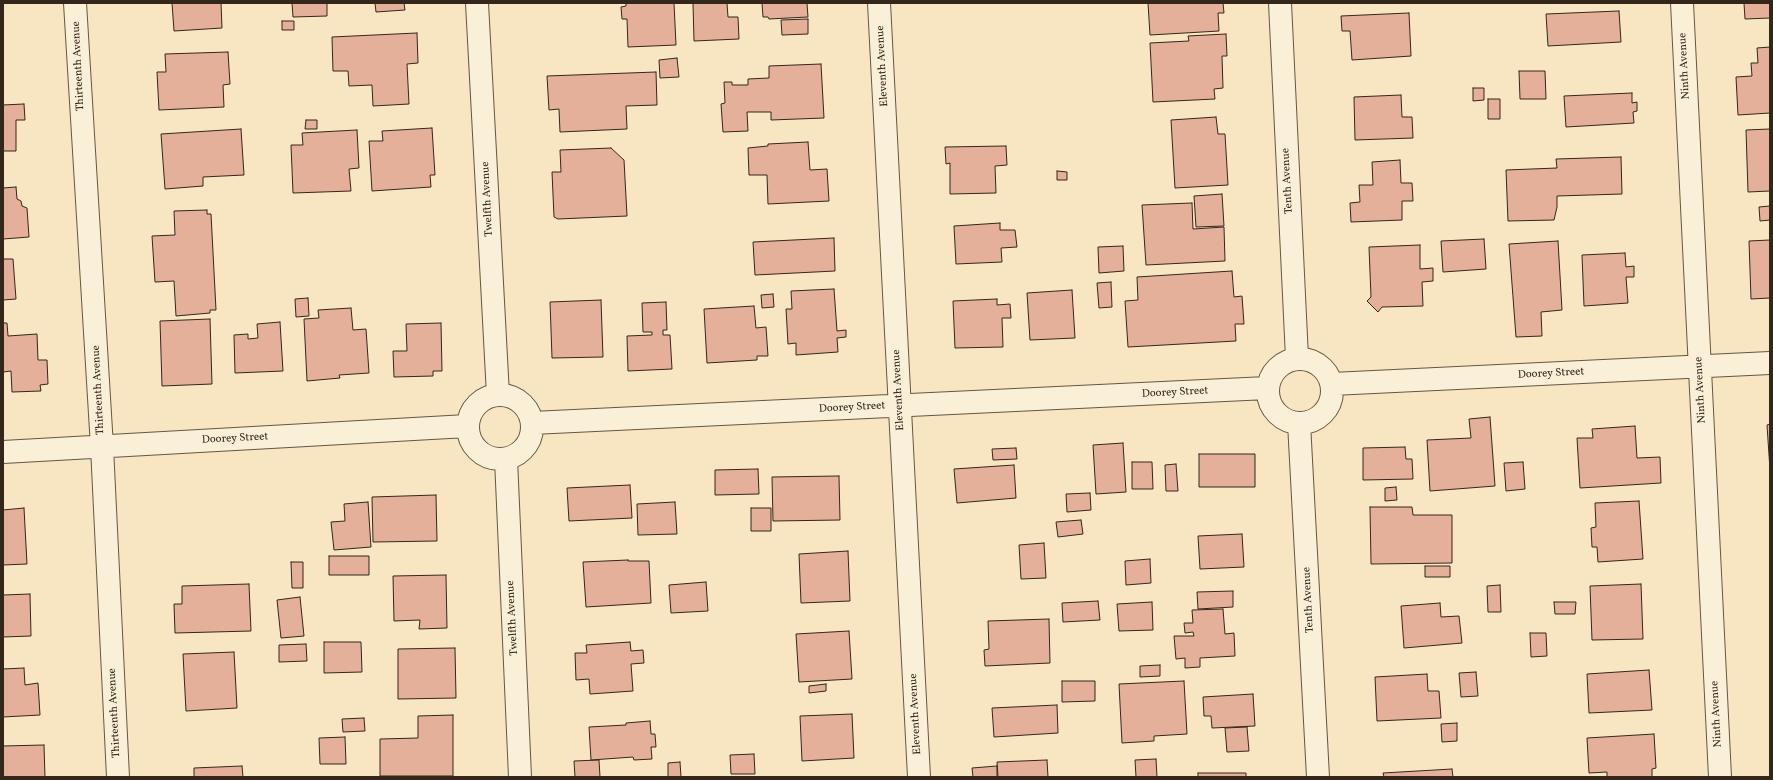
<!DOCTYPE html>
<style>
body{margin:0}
#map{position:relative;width:1773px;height:780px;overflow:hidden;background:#f7e6c1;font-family:Vollkorn,serif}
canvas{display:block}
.frame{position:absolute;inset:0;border:4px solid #34261a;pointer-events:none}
</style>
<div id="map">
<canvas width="1773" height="780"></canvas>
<div class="frame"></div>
</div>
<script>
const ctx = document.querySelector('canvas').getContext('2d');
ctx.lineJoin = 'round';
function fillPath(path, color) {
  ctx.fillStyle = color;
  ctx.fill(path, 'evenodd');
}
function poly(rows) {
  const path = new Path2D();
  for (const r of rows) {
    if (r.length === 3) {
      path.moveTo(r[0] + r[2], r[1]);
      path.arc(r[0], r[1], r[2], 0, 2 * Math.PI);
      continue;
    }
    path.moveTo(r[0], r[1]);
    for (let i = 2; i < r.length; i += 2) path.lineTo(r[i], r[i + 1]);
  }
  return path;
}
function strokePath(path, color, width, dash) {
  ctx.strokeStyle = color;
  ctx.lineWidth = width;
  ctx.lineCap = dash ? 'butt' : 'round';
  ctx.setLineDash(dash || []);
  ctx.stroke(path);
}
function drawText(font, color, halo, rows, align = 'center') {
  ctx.font = font + ' Vollkorn,serif';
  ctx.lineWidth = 3.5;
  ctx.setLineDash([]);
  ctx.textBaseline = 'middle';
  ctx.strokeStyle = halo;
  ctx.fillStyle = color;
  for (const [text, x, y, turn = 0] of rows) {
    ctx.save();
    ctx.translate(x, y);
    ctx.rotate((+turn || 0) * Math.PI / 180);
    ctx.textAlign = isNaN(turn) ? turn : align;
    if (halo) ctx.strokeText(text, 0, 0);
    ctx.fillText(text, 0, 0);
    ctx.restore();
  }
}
const building = poly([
 [172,3,221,3,222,28,174,31,172,3],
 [292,3,327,3,327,16,293,17,292,3],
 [375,3,404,3,405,10,376,12,375,3],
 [626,3,674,3,676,45,628,47,627,19,622,19,621,7,626,6,626,3],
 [693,3,727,3,728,17,738,17,739,39,694,41,693,3],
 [762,3,807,3,808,17,769,19,768,17,763,17,762,3],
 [1148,3,1223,3,1224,13,1218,13,1219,31,1150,35,1148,3],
 [1744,3,1770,3,1770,18,1745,19,1744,3],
 [1619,11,1621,42,1548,46,1546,14,1619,11],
 [1409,13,1411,56,1352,60,1350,31,1342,31,1341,16,1409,13],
 [808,19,808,34,782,35,781,20,808,19],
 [282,21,294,21,294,30,282,30,282,21],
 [417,33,418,63,407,64,409,104,373,106,372,85,349,86,348,71,333,71,332,37,417,33],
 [1226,34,1227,56,1222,56,1223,88,1214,89,1215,99,1153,102,1150,43,1189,41,1188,36,1226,34],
 [1770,47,1770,113,1738,115,1736,77,1752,76,1751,63,1758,63,1757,48,1770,47],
 [228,52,230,84,223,85,224,107,159,110,157,72,166,72,165,54,228,52],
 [677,58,679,77,660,78,659,60,677,58],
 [821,64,824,118,771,120,771,112,747,112,748,131,723,132,721,104,725,103,724,82,732,82,732,85,748,85,748,79,769,78,769,66,821,64],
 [1519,71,1545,71,1546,99,1520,99,1519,71],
 [656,72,657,105,626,106,627,129,560,132,559,109,549,110,547,76,656,72],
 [1473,88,1484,88,1484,100,1473,101,1473,88],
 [1632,93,1632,103,1637,102,1637,111,1633,112,1634,123,1566,127,1564,96,1632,93],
 [1401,95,1402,117,1412,117,1413,138,1355,140,1354,97,1401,95],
 [1488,99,1500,99,1500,119,1488,119,1488,99],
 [24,104,25,120,16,120,16,151,3,151,3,105,24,104],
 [1216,117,1218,134,1225,134,1228,185,1175,188,1171,120,1216,117],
 [306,120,317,120,317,129,305,129,306,120],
 [432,128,435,175,430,175,431,187,372,191,369,141,383,141,382,131,432,128],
 [241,129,244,175,203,177,203,186,165,189,161,134,241,129],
 [1770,129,1770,191,1748,192,1746,130,1770,129],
 [357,130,359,168,349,169,351,191,293,193,291,145,303,145,302,133,357,130],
 [808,142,810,170,827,169,829,201,768,204,767,175,749,175,748,148,768,146,768,144,808,142],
 [1006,146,1007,165,995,166,996,193,950,194,950,163,946,164,945,147,1006,146],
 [611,148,624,160,627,216,558,219,554,217,552,172,561,172,560,150,611,148],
 [1621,157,1622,194,1557,196,1557,207,1554,220,1508,221,1506,170,1557,168,1556,159,1621,157],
 [1400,160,1401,183,1412,183,1413,201,1402,201,1402,220,1351,222,1350,203,1360,202,1359,185,1373,185,1372,162,1400,160],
 [1057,171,1067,172,1067,180,1057,180,1057,171],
 [16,187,17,199,21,201,22,206,27,208,29,237,3,239,3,188,16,187],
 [1222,194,1224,226,1196,227,1194,196,1222,194],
 [1192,203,1193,229,1224,227,1225,261,1146,265,1142,205,1192,203],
 [1770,206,1770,220,1760,221,1759,207,1770,206],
 [207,210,207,214,211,214,216,310,210,310,210,313,176,316,174,281,155,282,152,236,175,235,174,211,207,210],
 [1000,223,1000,230,1015,230,1017,247,1001,248,1002,262,956,264,954,226,1000,223],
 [834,238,835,271,755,275,753,242,834,238],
 [1484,239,1486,269,1443,272,1441,241,1484,239],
 [1770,240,1770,298,1751,299,1749,241,1770,240],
 [1558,241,1562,310,1541,312,1542,336,1516,337,1509,244,1558,241],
 [1420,245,1420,269,1433,268,1433,281,1422,282,1423,306,1382,307,1378,312,1367,301,1371,297,1369,247,1420,245],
 [1123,246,1124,271,1099,273,1098,247,1123,246],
 [1625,253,1626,267,1634,266,1634,277,1626,277,1628,303,1584,306,1582,255,1625,253],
 [3,259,13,259,16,299,3,300,3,259],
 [1232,271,1234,297,1242,296,1244,324,1235,324,1236,341,1128,347,1125,301,1138,300,1137,277,1232,271],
 [1111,282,1112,307,1099,308,1097,283,1111,282],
 [834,289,837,331,846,330,846,337,837,338,838,352,796,355,796,343,788,344,786,309,792,309,791,291,834,289],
 [1072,290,1075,338,1030,340,1027,293,1072,290],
 [773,294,774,307,762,308,761,295,773,294],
 [308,298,309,316,296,317,295,299,308,298],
 [997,299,997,305,1010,304,1011,318,1002,318,1003,347,955,348,953,301,997,299],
 [601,300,603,357,552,358,550,302,601,300],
 [666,302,667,330,663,330,663,335,670,335,672,369,628,371,627,336,652,335,652,332,643,332,642,303,666,302],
 [754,306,756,328,766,327,768,356,757,356,757,360,707,363,704,309,754,306],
 [351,308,353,330,366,329,369,373,339,375,340,378,307,381,304,319,319,318,318,310,351,308],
 [210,319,212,384,162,386,160,321,210,319],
 [280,322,283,371,235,373,234,335,248,334,248,339,258,338,257,324,280,322],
 [3,323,7,323,8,336,37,334,38,360,47,360,48,384,40,385,41,391,12,392,11,371,3,372,3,323],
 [441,323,442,371,433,371,433,376,394,377,393,351,407,351,406,324,441,323],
 [1490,417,1495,486,1430,491,1427,440,1471,438,1469,419,1490,417],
 [1770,424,1770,470,1767,425,1770,424],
 [1635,426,1637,458,1660,457,1661,483,1580,488,1577,438,1593,438,1592,429,1635,426],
 [1123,443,1126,492,1096,494,1093,445,1123,443],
 [1405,447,1406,459,1412,459,1413,479,1363,480,1363,448,1405,447],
 [1016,448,1017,459,993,460,992,449,1016,448],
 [1199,454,1255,454,1255,487,1199,487,1199,454],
 [1132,462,1152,462,1153,489,1132,489,1132,462],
 [1523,462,1525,489,1506,491,1504,463,1523,462],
 [1176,464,1178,491,1166,491,1165,465,1176,464],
 [1014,465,1016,498,957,503,954,469,1014,465],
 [758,469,759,494,715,495,715,470,758,469],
 [839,476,840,520,773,521,772,477,839,476],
 [630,485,632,518,569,521,567,488,630,485],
 [1396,487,1397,500,1385,501,1385,488,1396,487],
 [1090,493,1091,510,1067,512,1066,494,1090,493],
 [436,495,437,541,373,542,372,497,436,495],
 [1639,501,1643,559,1598,562,1597,547,1592,547,1591,528,1596,527,1595,503,1639,501],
 [368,502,371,547,334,550,331,522,345,521,344,504,368,502],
 [675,502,677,534,638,535,637,504,675,502],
 [1370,507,1412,507,1413,515,1452,515,1452,563,1371,564,1370,507],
 [24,508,27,564,3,565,3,510,24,508],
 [751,508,771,508,771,531,751,531,751,508],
 [1081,520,1083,534,1058,537,1056,522,1081,520],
 [1242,534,1244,567,1200,569,1198,536,1242,534],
 [1044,543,1046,578,1021,579,1019,545,1044,543],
 [848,551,850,601,801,603,799,554,848,551],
 [329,556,369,556,369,575,329,575,329,556],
 [1150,559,1151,583,1126,585,1125,561,1150,559],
 [628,560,628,561,649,561,651,603,586,607,583,562,628,560],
 [291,562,303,562,303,588,292,588,291,562],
 [1425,566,1450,566,1450,577,1425,577,1425,566],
 [446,575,447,628,419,629,420,620,394,621,393,576,446,575],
 [706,582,708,611,671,613,669,585,706,582],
 [249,584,251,631,175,633,174,604,182,604,182,586,249,584],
 [1641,584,1643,639,1592,640,1590,586,1641,584],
 [1500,585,1501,612,1488,612,1487,586,1500,585],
 [1233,591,1233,607,1198,609,1197,592,1233,591],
 [30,594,31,636,3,637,3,595,30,594],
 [300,597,304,636,281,638,277,600,300,597],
 [1098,601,1100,620,1063,622,1062,603,1098,601],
 [1152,602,1153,630,1119,631,1117,604,1152,602],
 [1554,602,1576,602,1575,614,1555,614,1554,602],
 [1440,603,1441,617,1459,616,1462,643,1404,648,1401,606,1440,603],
 [1223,609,1225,634,1234,633,1235,656,1200,658,1200,667,1185,668,1185,658,1176,659,1174,636,1194,636,1193,632,1185,633,1184,623,1193,623,1192,610,1223,609],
 [1049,619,1050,663,985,666,984,650,989,649,988,621,1049,619],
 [849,631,852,679,799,682,796,634,849,631],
 [1530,633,1546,633,1547,656,1531,657,1530,633],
 [324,642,361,642,362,672,324,673,324,642],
 [630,642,631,651,643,650,644,663,631,664,633,691,590,694,589,679,576,680,575,653,587,653,586,645,630,642],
 [306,644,307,661,279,662,279,645,306,644],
 [455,648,456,698,398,699,398,649,455,648],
 [234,652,237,708,186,711,183,654,234,652],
 [1160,665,1160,676,1140,677,1140,666,1160,665],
 [24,668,25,685,38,683,40,715,3,717,3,669,24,668],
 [1649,670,1652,710,1589,713,1587,674,1649,670],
 [1476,672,1478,696,1461,697,1459,673,1476,672],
 [1427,674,1428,691,1439,691,1441,718,1377,721,1375,677,1427,674],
 [1062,681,1095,681,1095,701,1062,702,1062,681],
 [1184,681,1187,734,1154,736,1154,741,1122,743,1119,684,1184,681],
 [826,684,826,691,809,693,809,686,826,684],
 [1253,694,1255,726,1212,728,1211,716,1204,716,1203,697,1253,694],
 [1057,705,1058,733,994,737,992,708,1057,705],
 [852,714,854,758,802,761,800,716,852,714],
 [453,715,453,776,380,776,380,739,418,738,418,716,453,715],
 [364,718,365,731,343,732,342,719,364,718],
 [650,721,651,734,655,734,656,747,651,747,652,759,634,760,633,757,591,760,589,727,626,725,626,723,650,721],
 [1457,723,1457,741,1442,742,1441,724,1457,723],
 [1247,727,1249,751,1227,752,1225,728,1247,727],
 [1654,734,1656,768,1652,769,1652,777,1607,777,1607,772,1589,773,1587,738,1654,734],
 [345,737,346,764,320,764,319,738,345,737],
 [44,745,45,777,3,777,3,746,44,745],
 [754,754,755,774,731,774,730,755,754,754],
 [1156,759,1157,777,1136,777,1135,760,1156,759],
 [599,760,600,777,575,777,574,761,599,760],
 [1047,760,1048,777,998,777,997,762,1047,760],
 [680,762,681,777,668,777,668,763,680,762],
 [242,766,243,777,194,777,194,768,242,766],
 [997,766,997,777,973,777,972,768,997,766],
 [1452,769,1453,777,1384,777,1383,773,1452,769],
 [1198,773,1246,773,1246,777,1198,777,1198,773]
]);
const minor = poly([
 [75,3,102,447,118,777],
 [477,3,498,395],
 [879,3,919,777],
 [1280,3,1297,358],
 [1682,3,1720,777],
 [1300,391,32],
 [1332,384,1770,363],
 [500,427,32],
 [532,423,1267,388],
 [1299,423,1318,777],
 [3,452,467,426],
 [506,459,520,777]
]);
const streetNames = [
 ["Thirteenth Avenue",79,66,-93],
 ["Eleventh Avenue",883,66,-93],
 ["Ninth Avenue",1685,66,-93],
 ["Tenth Avenue",1288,181,-93],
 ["Twelfth Avenue",488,199,-93],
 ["Doorey Street",1551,374,-3],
 ["Thirteenth Avenue",99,390,-93],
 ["Eleventh Avenue",899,390,-93],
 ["Ninth Avenue",1701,390,-93],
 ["Doorey Street",1175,393,-3],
 ["Doorey Street",852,408,-3],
 ["Doorey Street",235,439,-3],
 ["Tenth Avenue",1309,600,-93],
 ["Twelfth Avenue",513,618,-93],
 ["Thirteenth Avenue",115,713,-93],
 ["Eleventh Avenue",916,714,-93],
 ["Ninth Avenue",1717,714,-93]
];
fillPath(building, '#e4b09a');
strokePath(building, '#34261a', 1);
strokePath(minor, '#655644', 24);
strokePath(minor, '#faefd7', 22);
drawText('11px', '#34261a', '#faefd7', streetNames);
</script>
